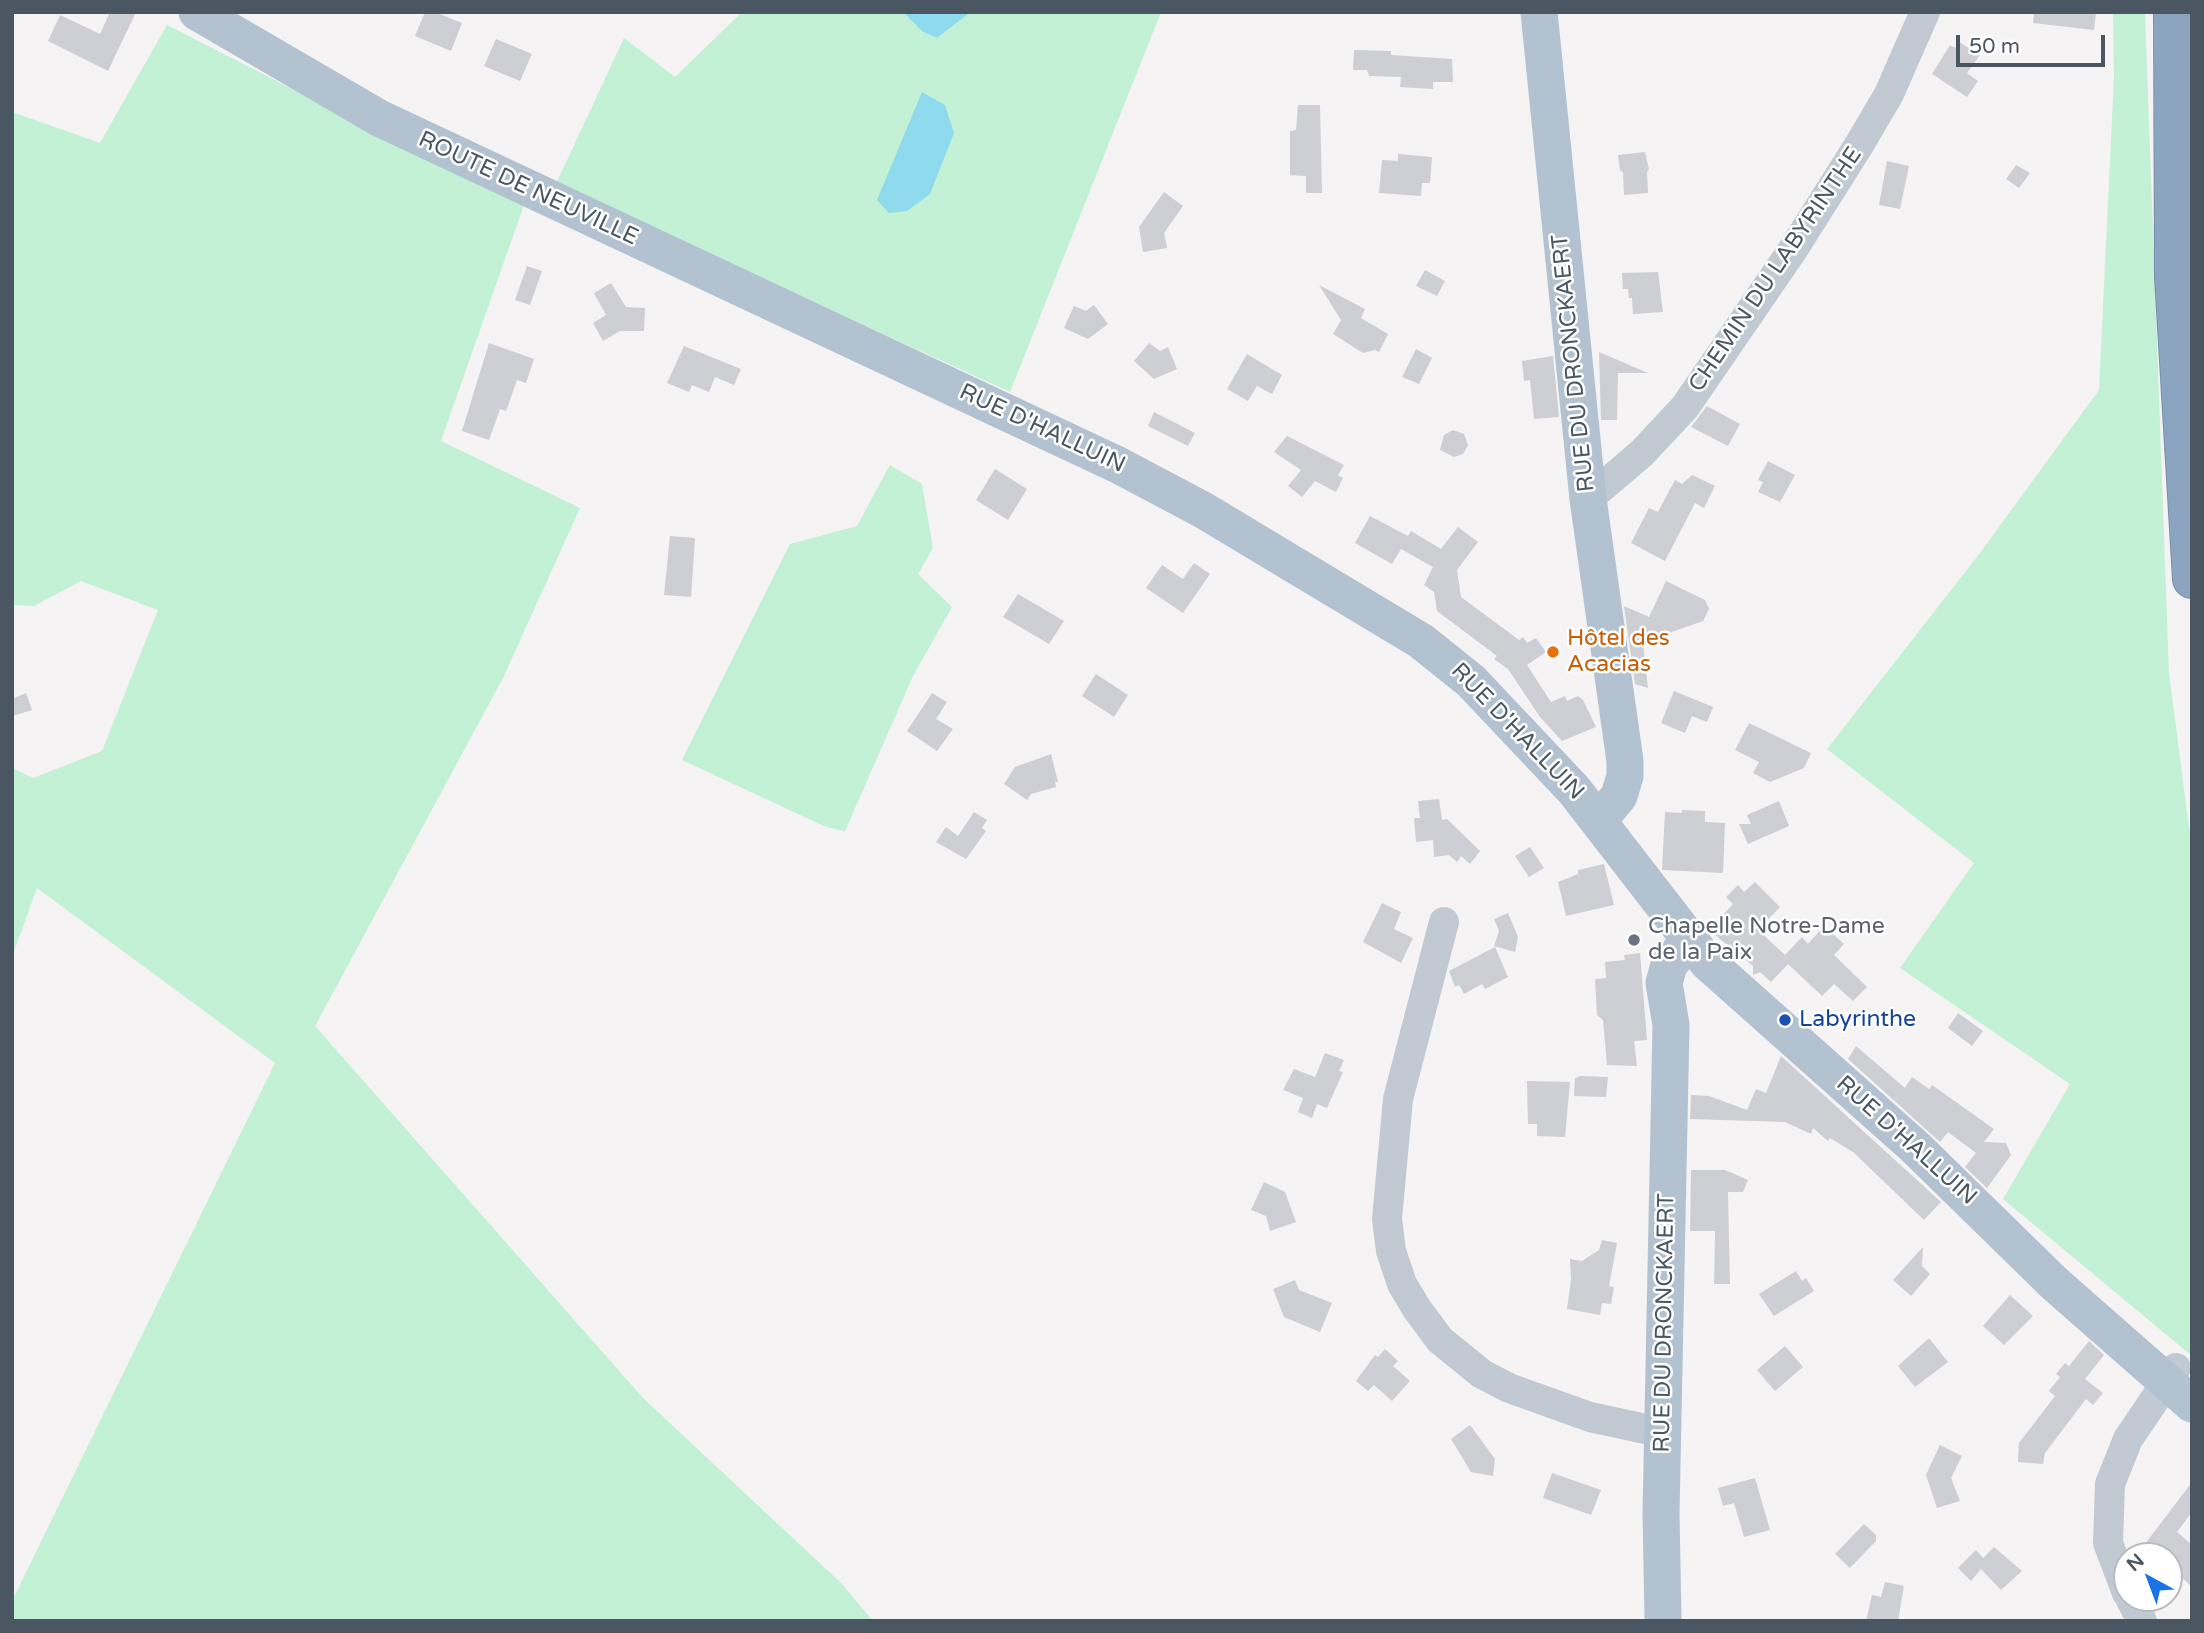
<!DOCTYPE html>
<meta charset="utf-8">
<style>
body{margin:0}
#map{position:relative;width:2204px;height:1633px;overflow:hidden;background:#f5f3f3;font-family:"Varela Round",sans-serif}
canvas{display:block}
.frame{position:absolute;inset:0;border:14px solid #4a5661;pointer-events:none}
.north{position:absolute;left:2113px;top:1542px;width:70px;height:70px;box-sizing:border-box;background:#fff;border:2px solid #b7bbc0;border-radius:50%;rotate:319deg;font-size:19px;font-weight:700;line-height:28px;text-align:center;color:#4a5661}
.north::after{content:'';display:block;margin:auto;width:24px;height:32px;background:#1a73e8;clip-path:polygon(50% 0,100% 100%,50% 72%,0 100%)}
.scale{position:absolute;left:1956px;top:35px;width:149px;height:32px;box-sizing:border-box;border:4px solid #4a5661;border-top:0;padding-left:9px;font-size:21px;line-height:24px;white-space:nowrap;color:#4a5661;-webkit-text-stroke:5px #fff;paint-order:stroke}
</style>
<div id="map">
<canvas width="2204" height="1633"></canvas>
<div class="frame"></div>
<div class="north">N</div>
<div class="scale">50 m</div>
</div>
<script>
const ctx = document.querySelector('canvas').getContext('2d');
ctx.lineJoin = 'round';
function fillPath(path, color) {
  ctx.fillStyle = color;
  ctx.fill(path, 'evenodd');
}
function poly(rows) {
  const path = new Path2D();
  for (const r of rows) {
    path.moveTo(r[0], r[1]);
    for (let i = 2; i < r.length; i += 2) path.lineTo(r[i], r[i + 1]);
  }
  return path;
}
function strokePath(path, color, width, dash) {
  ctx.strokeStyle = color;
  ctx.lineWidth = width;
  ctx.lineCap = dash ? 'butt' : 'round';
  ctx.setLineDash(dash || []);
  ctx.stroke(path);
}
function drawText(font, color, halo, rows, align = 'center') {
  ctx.font = font + ' "Varela Round",sans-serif';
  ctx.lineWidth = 5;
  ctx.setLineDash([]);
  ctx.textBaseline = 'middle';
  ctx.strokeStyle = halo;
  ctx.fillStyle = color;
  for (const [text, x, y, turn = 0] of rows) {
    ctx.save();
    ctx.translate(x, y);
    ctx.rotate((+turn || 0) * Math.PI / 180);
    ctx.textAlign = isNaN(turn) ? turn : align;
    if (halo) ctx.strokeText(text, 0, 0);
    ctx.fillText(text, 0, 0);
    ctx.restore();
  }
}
const green = poly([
 [742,12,903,12,923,32,937,38,971,12,1161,12,1010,392,556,184,624,38,675,77],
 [2113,12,2145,12,2169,673,2192,851,2192,1356,2003,1199,2070,1084,1900,968,1974,863,1827,749,1980,553,2099,390,2114,77],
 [167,25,355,121,525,202,441,441,580,508,503,678,315,1026,643,1398,841,1583,873,1621,12,1621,12,1601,275,1063,37,888,12,957,12,768,33,778,102,751,158,610,81,581,34,606,12,605,12,112,100,143],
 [890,465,922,484,933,548,918,574,952,607,913,676,845,831,826,827,682,760,790,544,857,526]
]);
const water = poly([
 [903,12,971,12,937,38,923,32],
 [922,92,945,105,954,133,930,194,907,211,889,213,877,200]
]);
const building = poly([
 [110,12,136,12,108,71,48,41,60,15,100,34],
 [425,12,435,12,462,23,451,51,415,36],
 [2034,12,2096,12,2094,30,2033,23],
 [496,39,532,54,520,81,484,66],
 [1959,42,1980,55,1967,73,1978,81,1967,97,1932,74,1950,45,1955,48],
 [1354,50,1391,51,1391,55,1452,59,1453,82,1433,82,1433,89,1400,87,1401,77,1369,76,1367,70,1353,70],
 [1298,105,1320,105,1322,193,1306,193,1306,176,1290,175,1290,131,1296,130],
 [1645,152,1649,169,1647,172,1648,193,1624,195,1623,172,1620,170,1618,155],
 [1398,154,1432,157,1430,183,1422,183,1421,196,1379,193,1382,160,1398,161],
 [1887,161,1909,166,1900,209,1879,205],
 [2016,165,2030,173,2019,188,2006,179],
 [1164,192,1183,206,1164,233,1167,248,1143,252,1139,227],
 [527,266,542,271,530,305,515,300],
 [1425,270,1445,281,1437,296,1416,286],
 [1658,272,1663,312,1633,314,1632,298,1629,298,1628,289,1623,289,1622,273],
 [611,283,626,307,645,308,644,331,620,331,603,341,593,323,606,315,594,293],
 [1319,285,1365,309,1361,318,1388,334,1379,352,1375,350,1363,353,1333,334,1341,320],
 [1094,305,1108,324,1088,339,1064,328,1074,306,1086,311],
 [489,343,534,359,526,383,517,380,506,411,500,409,489,440,462,431],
 [1149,343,1160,351,1168,347,1177,369,1154,379,1134,361],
 [684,346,741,369,734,385,715,377,709,392,692,385,689,392,667,383],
 [1416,349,1432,358,1419,384,1402,377],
 [1599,352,1648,373,1618,373,1617,420,1601,420],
 [1247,354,1282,375,1272,394,1257,386,1248,401,1227,389],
 [1553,356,1559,417,1534,419,1530,380,1524,381,1522,361],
 [1707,406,1740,424,1728,446,1691,427],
 [1154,412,1195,433,1188,446,1148,426],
 [1453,430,1464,434,1468,445,1463,454,1454,457,1440,450,1444,435],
 [1287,436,1344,465,1338,475,1343,478,1336,492,1315,481,1302,497,1288,486,1301,470,1274,452],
 [1768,461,1795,475,1780,502,1758,492,1763,482,1758,480],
 [995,469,1027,489,1008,520,976,500],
 [1692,475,1715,486,1704,508,1695,503,1665,561,1631,543,1649,508,1658,512,1675,480,1682,484],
 [1370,516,1408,536,1411,531,1441,549,1458,527,1478,542,1457,570,1461,597,1519,640,1523,637,1527,643,1536,638,1546,652,1527,665,1551,702,1565,696,1567,701,1578,696,1583,700,1596,727,1562,741,1540,717,1508,669,1494,659,1497,656,1437,611,1434,592,1424,585,1433,567,1401,549,1392,564,1355,543],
 [670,536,695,538,691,597,664,595],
 [1194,563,1210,574,1183,613,1146,588,1162,565,1183,579],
 [1666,581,1705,600,1709,609,1703,621,1649,640,1642,636,1648,688,1635,684,1624,606,1649,617],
 [1018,594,1064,621,1049,644,1003,617],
 [1096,674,1128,695,1114,717,1082,696],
 [1674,691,1713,707,1707,722,1692,716,1685,733,1661,723],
 [26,693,32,710,12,716,12,699],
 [932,693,947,702,936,719,953,729,937,751,907,731],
 [1749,723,1811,753,1804,768,1770,782,1753,773,1759,762,1735,750],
 [1051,754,1058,782,1055,782,1056,787,1031,794,1027,800,1004,784,1015,767],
 [1439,799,1442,820,1447,819,1480,851,1470,864,1461,856,1457,862,1449,855,1434,857,1433,840,1416,842,1414,818,1420,818,1418,801],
 [1779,801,1789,826,1748,844,1739,824,1751,824,1747,815],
 [1682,810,1705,811,1705,822,1725,823,1723,873,1662,870,1665,812,1682,813],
 [974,812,987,820,982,828,986,831,966,859,936,842,946,827,958,836],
 [1530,847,1544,868,1529,877,1515,856],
 [1604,864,1614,905,1566,916,1558,882,1578,874,1578,870],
 [1755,882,1780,907,1758,930,1785,955,1802,937,1808,944,1824,926,1844,944,1834,955,1867,987,1853,1001,1834,984,1822,996,1788,964,1771,982,1760,972,1753,975,1753,966,1709,930,1733,904,1726,897,1738,885,1744,892],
 [1382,903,1401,912,1394,929,1413,938,1401,963,1363,942],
 [1508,913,1518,937,1515,952,1494,946,1499,931,1494,919],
 [1495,947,1508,977,1485,989,1482,984,1464,994,1459,985,1455,987,1449,971],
 [1640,953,1647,1040,1634,1041,1637,1066,1607,1065,1603,1020,1597,1015,1595,979,1606,978,1605,962,1625,960,1624,955],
 [1958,1013,1983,1031,1972,1046,1948,1028],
 [1856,1046,1905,1088,1912,1077,1929,1089,1932,1085,1994,1129,1984,1142,2006,1143,2011,1155,1987,1188,1965,1167,1976,1153,1948,1132,1940,1142,1848,1059],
 [1325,1053,1344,1060,1339,1071,1343,1072,1327,1108,1317,1104,1312,1118,1298,1112,1303,1098,1283,1090,1294,1069,1315,1077],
 [1781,1056,1941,1202,1924,1220,1853,1152,1830,1138,1828,1141,1813,1128,1811,1134,1785,1122,1690,1119,1691,1095,1709,1096,1747,1110,1756,1089,1766,1093],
 [1580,1076,1608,1077,1606,1097,1574,1096,1575,1078],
 [1527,1081,1570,1082,1565,1137,1537,1136,1537,1124,1528,1124],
 [1691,1170,1725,1170,1748,1180,1743,1192,1728,1192,1730,1284,1714,1284,1715,1231,1690,1231],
 [1264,1182,1285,1192,1296,1222,1270,1231,1266,1216,1251,1210],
 [1602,1240,1617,1243,1609,1286,1614,1287,1611,1304,1602,1303,1600,1315,1567,1309,1571,1280,1570,1259,1582,1261,1599,1250],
 [1923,1247,1922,1266,1930,1274,1911,1296,1893,1280],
 [1796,1271,1802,1281,1806,1278,1814,1291,1774,1316,1759,1294],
 [1295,1280,1299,1290,1332,1303,1320,1332,1284,1317,1273,1289],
 [2010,1295,2033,1316,2004,1345,1983,1326],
 [1929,1338,1948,1362,1915,1387,1898,1366],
 [2089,1341,2104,1355,2085,1379,2103,1393,2093,1405,2086,1399,2045,1453,2043,1464,2018,1462,2019,1443,2055,1396,2049,1391,2060,1377,2056,1374,2065,1363,2069,1366],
 [1785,1346,1803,1367,1775,1391,1757,1370],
 [1385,1349,1398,1361,1393,1366,1410,1381,1392,1401,1374,1385,1368,1391,1356,1381,1375,1355,1378,1357],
 [1470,1425,1495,1459,1493,1476,1471,1472,1451,1439],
 [1940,1445,1962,1456,1951,1478,1960,1501,1937,1508,1926,1475],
 [1552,1473,1601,1490,1591,1515,1543,1498],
 [1755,1478,1770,1530,1744,1537,1734,1503,1723,1506,1718,1488],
 [2192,1482,2192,1512,2177,1532,2192,1545,2192,1587,2169,1566,2169,1556,2158,1556,2145,1544],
 [1864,1524,1876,1535,1876,1541,1850,1568,1835,1554],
 [1994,1547,2022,1571,2001,1590,1981,1569,1971,1581,1958,1568,1976,1550,1983,1558],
 [1885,1582,1904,1586,1898,1621,1866,1621,1872,1595,1881,1597]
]);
const minor = poly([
 [1588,499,1642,453,1685,407,1794,248,1859,145,1889,94,1925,12],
 [1444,922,1398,1099,1387,1219,1391,1251,1402,1284,1417,1309,1440,1340,1482,1374,1509,1388,1590,1417,1664,1433],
 [2127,1593,2108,1543,2110,1484,2128,1439,2176,1368],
 [2130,1598,2142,1621]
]);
const major = poly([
 [197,12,379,118,1118,465,1203,510,1421,641,1471,681,1574,790,1707,962,1916,1148,2054,1283,2192,1404],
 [1539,12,1588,499,1625,761,1625,776,1619,796,1599,820],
 [1663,1621,1661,1513,1671,1025,1664,983,1669,965,1688,941]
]);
const highway = poly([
 [2173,12,2174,277,2192,579]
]);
const markers = [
 [1553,652,7,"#e8710a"],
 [1634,940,7,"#6b7280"],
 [1785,1020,7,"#1a4fb4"]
];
const streetNames = [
 ["ROUTE DE NEUVILLE",528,189,25],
 ["CHEMIN DU LABYRINTHE",1776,270,-56],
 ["RUE DU DRONCKAERT",1574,363,-96],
 ["RUE D'HALLUIN",1042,429,25],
 ["RUE D'HALLUIN",1517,732,46],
 ["RUE D'HALLUIN",1906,1141,42],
 ["RUE DU DRONCKAERT",1665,1323,-89]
];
const foodNames = [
 ["Hôtel des",1567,639],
 ["Acacias",1567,665]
];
const worshipNames = [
 ["Chapelle Notre-Dame",1648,927],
 ["de la Paix",1648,953]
];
const transitNames = [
 ["Labyrinthe",1799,1020]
];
fillPath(green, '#c3f1d5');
fillPath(water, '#90daee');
fillPath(building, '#cdcfd5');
strokePath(highway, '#7690ad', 40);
strokePath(minor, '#c1cad2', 30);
strokePath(major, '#b3c2d1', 37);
strokePath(highway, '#8ba5c1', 38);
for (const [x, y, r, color] of markers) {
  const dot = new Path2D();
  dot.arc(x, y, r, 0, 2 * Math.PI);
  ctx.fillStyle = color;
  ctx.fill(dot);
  strokePath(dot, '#fff', 2.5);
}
drawText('23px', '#4a5661', '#fff', streetNames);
drawText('23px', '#c56008', '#fff', foodNames, 'left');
drawText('23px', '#5b616d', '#fff', worshipNames, 'left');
drawText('23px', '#164399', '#fff', transitNames, 'left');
</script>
